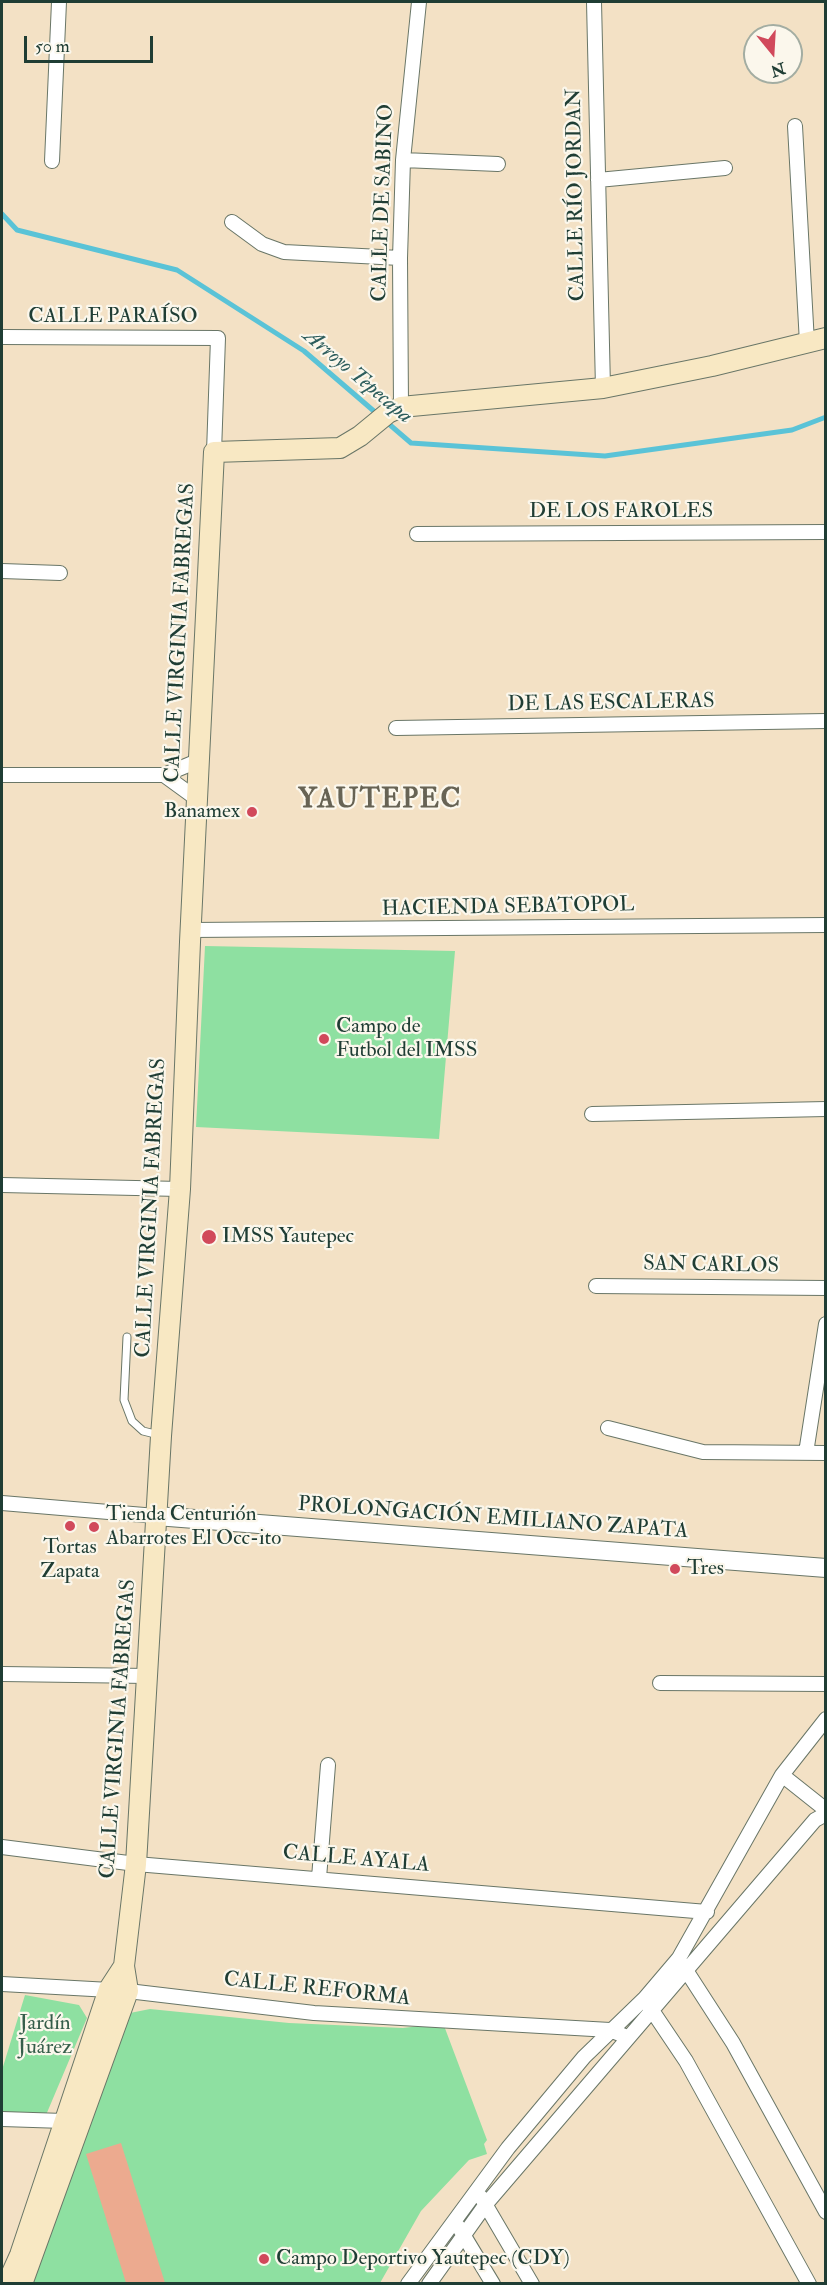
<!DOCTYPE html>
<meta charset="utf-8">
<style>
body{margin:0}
#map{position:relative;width:827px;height:2285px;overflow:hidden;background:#f3e1c5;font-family:"IM FELL Double Pica",serif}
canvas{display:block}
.frame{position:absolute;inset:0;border:3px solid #1f3d34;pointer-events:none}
.north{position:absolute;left:743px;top:24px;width:60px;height:60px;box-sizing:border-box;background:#fbf7ec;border:2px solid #a3ada2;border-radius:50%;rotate:162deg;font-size:16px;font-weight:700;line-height:24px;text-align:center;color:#1f3d34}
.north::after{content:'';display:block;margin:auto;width:21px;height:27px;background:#d1495b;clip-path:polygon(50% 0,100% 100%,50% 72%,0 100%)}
.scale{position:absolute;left:24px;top:36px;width:129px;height:27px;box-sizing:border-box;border:3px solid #1f3d34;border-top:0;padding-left:8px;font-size:18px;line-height:21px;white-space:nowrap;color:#1f3d34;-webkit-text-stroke:4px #fbf7ec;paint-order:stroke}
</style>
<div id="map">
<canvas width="827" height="2285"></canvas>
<div class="frame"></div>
<div class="north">N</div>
<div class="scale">50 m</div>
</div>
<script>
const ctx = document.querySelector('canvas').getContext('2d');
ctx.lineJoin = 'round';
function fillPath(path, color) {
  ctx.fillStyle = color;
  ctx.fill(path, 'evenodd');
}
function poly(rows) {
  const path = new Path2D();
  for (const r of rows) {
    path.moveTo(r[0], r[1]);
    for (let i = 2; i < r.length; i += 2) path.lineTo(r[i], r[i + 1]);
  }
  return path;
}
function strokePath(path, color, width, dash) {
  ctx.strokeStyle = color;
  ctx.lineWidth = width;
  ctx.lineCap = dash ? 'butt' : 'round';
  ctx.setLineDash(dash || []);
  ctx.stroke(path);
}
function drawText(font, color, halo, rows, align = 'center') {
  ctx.font = font + ' "IM FELL Double Pica",serif';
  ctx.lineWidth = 4.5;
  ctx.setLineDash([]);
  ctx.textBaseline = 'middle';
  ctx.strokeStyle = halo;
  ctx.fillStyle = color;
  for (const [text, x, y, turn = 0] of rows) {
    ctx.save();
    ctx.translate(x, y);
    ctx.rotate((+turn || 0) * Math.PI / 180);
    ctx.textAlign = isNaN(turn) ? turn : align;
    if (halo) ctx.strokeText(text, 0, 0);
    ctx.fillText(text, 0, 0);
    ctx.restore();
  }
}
const green = poly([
 [205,946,455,951,439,1139,196,1127],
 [25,1995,79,2005,87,2018,46,2115,2,2113,2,2070],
 [150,2009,289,2023,403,2028,443,2023,487,2140,484,2144,487,2154,469,2160,421,2211,380,2283,22,2284,130,2013]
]);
const stream = poly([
 [2,214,17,230,177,270,304,351,411,443,605,456,792,430,826,417]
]);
const building = poly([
 [121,2143,165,2283,126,2283,86,2154]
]);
const service = poly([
 [127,1337,124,1400,132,1421,143,1431,159,1435]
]);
const minor = poly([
 [594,2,603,388],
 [795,126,807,343],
 [403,160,498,164],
 [52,161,59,2],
 [598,180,725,168],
 [232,222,262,244,284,252,400,258],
 [2,337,218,338,214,452],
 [401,407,400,258,403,160,419,2],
 [417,534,826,532],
 [2,571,60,573],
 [396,728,826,721],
 [2,775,164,775,197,799],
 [164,775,200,760],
 [191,930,826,925],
 [592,1114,826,1109],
 [2,1185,180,1189],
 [596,1286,826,1288],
 [608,1428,703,1452,826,1453],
 [806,1453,826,1324],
 [2,1503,156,1516],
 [2,1674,148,1676],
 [660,1683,826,1684],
 [782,1775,826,1810],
 [2,1847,136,1864,707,1912],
 [319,1878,328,1765],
 [682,1964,733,2043,826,2212],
 [2,1984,128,1991,314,2013,610,2030,627,2037],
 [647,2003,686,2061,809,2284],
 [2,2119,64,2121],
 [481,2197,532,2284],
 [458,2226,493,2284],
 [408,2284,508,2148,584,2057,645,1998,679,1958,782,1775,826,1719],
 [429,2284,486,2204,815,1820,826,1814]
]);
const tertiary = poly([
 [156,1516,826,1568]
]);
const secondary = poly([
 [7,2284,20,2255,109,1989,124,1966],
 [22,2284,128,1991,124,1966,136,1864,161,1436,180,1189,190,942,214,452,340,448,360,436,388,413,401,407,603,388,712,366,826,338]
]);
const markers = [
 [252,812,6,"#d1495b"],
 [324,1039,6,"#d1495b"],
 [209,1237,8,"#d1495b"],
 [70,1526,6,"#d1495b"],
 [94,1527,6,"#d1495b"],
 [675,1569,6,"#d1495b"],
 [264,2259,6,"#d1495b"]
];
const streetNames = [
 ["CALLE RÍO JORDAN",577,195,-91],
 ["CALLE DE SABINO",384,203,-88],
 ["CALLE PARAÍSO",113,317],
 ["DE LOS FAROLES",621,512],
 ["CALLE VIRGINIA FABREGAS",181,633,-87],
 ["DE LAS ESCALERAS",611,704,-1],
 ["HACIENDA SEBATOPOL",508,908,-1],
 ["CALLE VIRGINIA FABREGAS",152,1208,-87],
 ["SAN CARLOS",711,1266,1],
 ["PROLONGACIÓN EMILIANO ZAPATA",493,1519,4],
 ["CALLE VIRGINIA FABREGAS",119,1729,-86],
 ["CALLE AYALA",356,1860,5],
 ["CALLE REFORMA",317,1990,6]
];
const poiNames = [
 ["Banamex",240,812,"right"],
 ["Campo de",336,1027],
 ["Futbol del IMSS",336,1051],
 ["IMSS Yautepec",222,1237],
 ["Tienda Centurión",106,1515],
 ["Abarrotes El Occ-ito",106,1539],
 ["Tortas",70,1548,"center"],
 ["Zapata",70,1572,"center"],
 ["Tres",687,1569],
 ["Campo Deportivo Yautepec (CDY)",276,2259]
];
const parkNames = [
 ["Jardín",45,2024],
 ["Juárez",45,2048]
];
const waterNames = [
 ["Arroyo Tepecapa",357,377,40]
];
const districtNames = [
 ["YAUTEPEC",380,801]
];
fillPath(green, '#8ee0a1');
strokePath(stream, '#5ac3d7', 5);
fillPath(building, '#ecaa8f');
strokePath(service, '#697667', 9);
strokePath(minor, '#697667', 16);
strokePath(tertiary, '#697667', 20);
strokePath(secondary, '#697667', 22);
strokePath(service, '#fff', 7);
strokePath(minor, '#fff', 14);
strokePath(tertiary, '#fff', 18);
strokePath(secondary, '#f8e8c3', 20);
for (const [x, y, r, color] of markers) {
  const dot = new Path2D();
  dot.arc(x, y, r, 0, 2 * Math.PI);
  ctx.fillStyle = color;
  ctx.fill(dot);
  strokePath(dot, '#fbf7ec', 2);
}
drawText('21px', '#1f3d34', '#fbf7ec', streetNames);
drawText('21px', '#1f3d34', '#fbf7ec', poiNames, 'left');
drawText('21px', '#355e4a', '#fbf7ec', parkNames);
drawText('italic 22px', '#2e5e5d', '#fbf7ec', waterNames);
ctx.letterSpacing = '1.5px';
drawText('bold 27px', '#676354', '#fbf7ec', districtNames);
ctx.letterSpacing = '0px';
</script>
